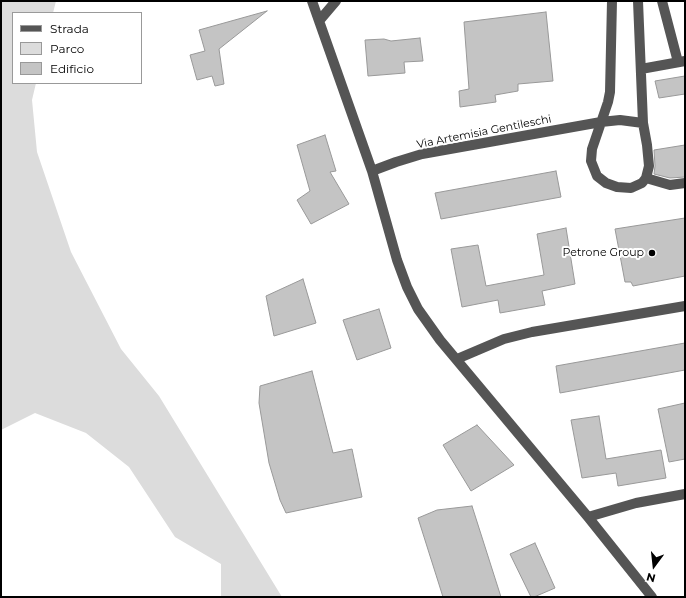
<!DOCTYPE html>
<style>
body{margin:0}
#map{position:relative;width:686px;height:598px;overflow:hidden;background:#fff;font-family:Montserrat,sans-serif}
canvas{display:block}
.frame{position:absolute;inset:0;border:2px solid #000;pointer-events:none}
.legend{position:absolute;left:12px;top:12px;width:130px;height:72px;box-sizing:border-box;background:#fff;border:1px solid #999;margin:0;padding:5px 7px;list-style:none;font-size:12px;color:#000}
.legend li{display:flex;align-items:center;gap:8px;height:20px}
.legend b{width:20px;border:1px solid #999}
.north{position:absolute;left:634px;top:546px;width:40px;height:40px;-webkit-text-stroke:3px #fff;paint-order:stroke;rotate:195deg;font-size:11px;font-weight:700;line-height:16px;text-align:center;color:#000}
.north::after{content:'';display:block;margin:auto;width:14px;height:18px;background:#000;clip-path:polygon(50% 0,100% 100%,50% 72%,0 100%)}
</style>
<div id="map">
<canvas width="686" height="598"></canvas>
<div class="frame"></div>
<ul class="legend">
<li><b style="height:5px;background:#555"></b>Strada</li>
<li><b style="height:11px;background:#dcdcdc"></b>Parco</li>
<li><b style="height:11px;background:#c4c4c4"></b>Edificio</li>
</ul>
<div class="north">N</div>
</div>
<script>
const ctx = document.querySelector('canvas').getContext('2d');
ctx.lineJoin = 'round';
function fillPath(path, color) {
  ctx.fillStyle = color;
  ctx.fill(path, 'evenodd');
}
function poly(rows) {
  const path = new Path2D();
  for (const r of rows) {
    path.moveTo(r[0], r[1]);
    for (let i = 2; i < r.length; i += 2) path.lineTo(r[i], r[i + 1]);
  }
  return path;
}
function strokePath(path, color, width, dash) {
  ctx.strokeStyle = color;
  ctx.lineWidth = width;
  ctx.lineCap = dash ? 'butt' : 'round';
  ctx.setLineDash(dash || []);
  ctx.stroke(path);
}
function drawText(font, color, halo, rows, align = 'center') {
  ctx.font = font + ' Montserrat,sans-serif';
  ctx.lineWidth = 4;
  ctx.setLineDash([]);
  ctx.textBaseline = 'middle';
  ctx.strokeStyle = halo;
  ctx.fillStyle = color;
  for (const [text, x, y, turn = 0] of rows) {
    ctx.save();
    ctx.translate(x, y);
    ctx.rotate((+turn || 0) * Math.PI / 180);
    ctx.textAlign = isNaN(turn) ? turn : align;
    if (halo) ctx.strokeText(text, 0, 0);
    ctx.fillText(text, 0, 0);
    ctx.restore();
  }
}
const green = poly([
 [1,1,56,1,53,13,13,13,13,83,36,83,32,100,37,152,71,252,121,349,159,396,282,597,221,597,221,564,175,537,129,467,86,433,35,413,1,430]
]);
const building = poly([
 [267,11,219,49,224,84,215,86,212,76,197,80,190,55,205,51,199,30,267,11],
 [546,12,553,81,518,84,518,91,495,95,496,102,460,107,459,91,469,89,464,22,546,12],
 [420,38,423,61,404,62,405,73,368,76,365,40,384,39,391,41,420,38],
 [685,76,685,94,659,98,655,81,685,76],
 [325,135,336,171,330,172,349,204,311,224,297,200,310,191,297,145,325,135],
 [685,145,685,177,670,178,654,174,655,166,654,150,685,145],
 [556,171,561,197,441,219,435,193,556,171],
 [685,218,685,276,633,286,631,282,625,282,615,229,685,218],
 [566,228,575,284,542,291,545,305,500,313,498,300,462,307,451,249,478,245,486,286,544,275,537,234,566,228],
 [303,279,316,323,274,336,266,296,303,279],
 [379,309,391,348,357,360,343,320,379,309],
 [685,343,685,370,560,393,556,366,685,343],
 [312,371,333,453,352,449,362,497,286,513,280,500,269,463,259,403,260,386,312,371],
 [685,403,685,459,669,462,658,409,685,403],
 [599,416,606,459,661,450,666,478,618,486,616,473,582,478,571,420,599,416],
 [477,425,514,465,471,491,443,445,477,425],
 [472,506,501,597,443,597,418,518,437,510,472,506],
 [535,543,555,588,534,597,531,597,510,554,535,543]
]);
const minor = poly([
 [312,1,372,171,397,260,407,287,418,309,440,340,588,517,652,597],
 [612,1,610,92,608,102,592,149,591,161,597,176,606,183,617,187,631,188,642,183,646,178,649,166,647,145,643,123,638,1],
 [662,1,678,62],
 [319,21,336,1],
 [641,69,685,61],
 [372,171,396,162,422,154,601,122,620,120,643,123],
 [646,178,670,185,685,183],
 [457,359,504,339,532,332,685,306],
 [588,517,636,503,685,494]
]);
const markers = [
 [652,253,4,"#000"]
];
const streetNames = [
 ["Via Artemisia Gentileschi",484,132,-11]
];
const poiNames = [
 ["Petrone Group",644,253]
];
fillPath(green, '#dcdcdc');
fillPath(building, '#c4c4c4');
strokePath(building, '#999', 1);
strokePath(minor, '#555', 10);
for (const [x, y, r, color] of markers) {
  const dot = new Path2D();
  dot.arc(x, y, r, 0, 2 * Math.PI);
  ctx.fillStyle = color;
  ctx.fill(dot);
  strokePath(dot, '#fff', 1.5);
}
drawText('11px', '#000', '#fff', streetNames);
drawText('11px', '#000', '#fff', poiNames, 'right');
</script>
